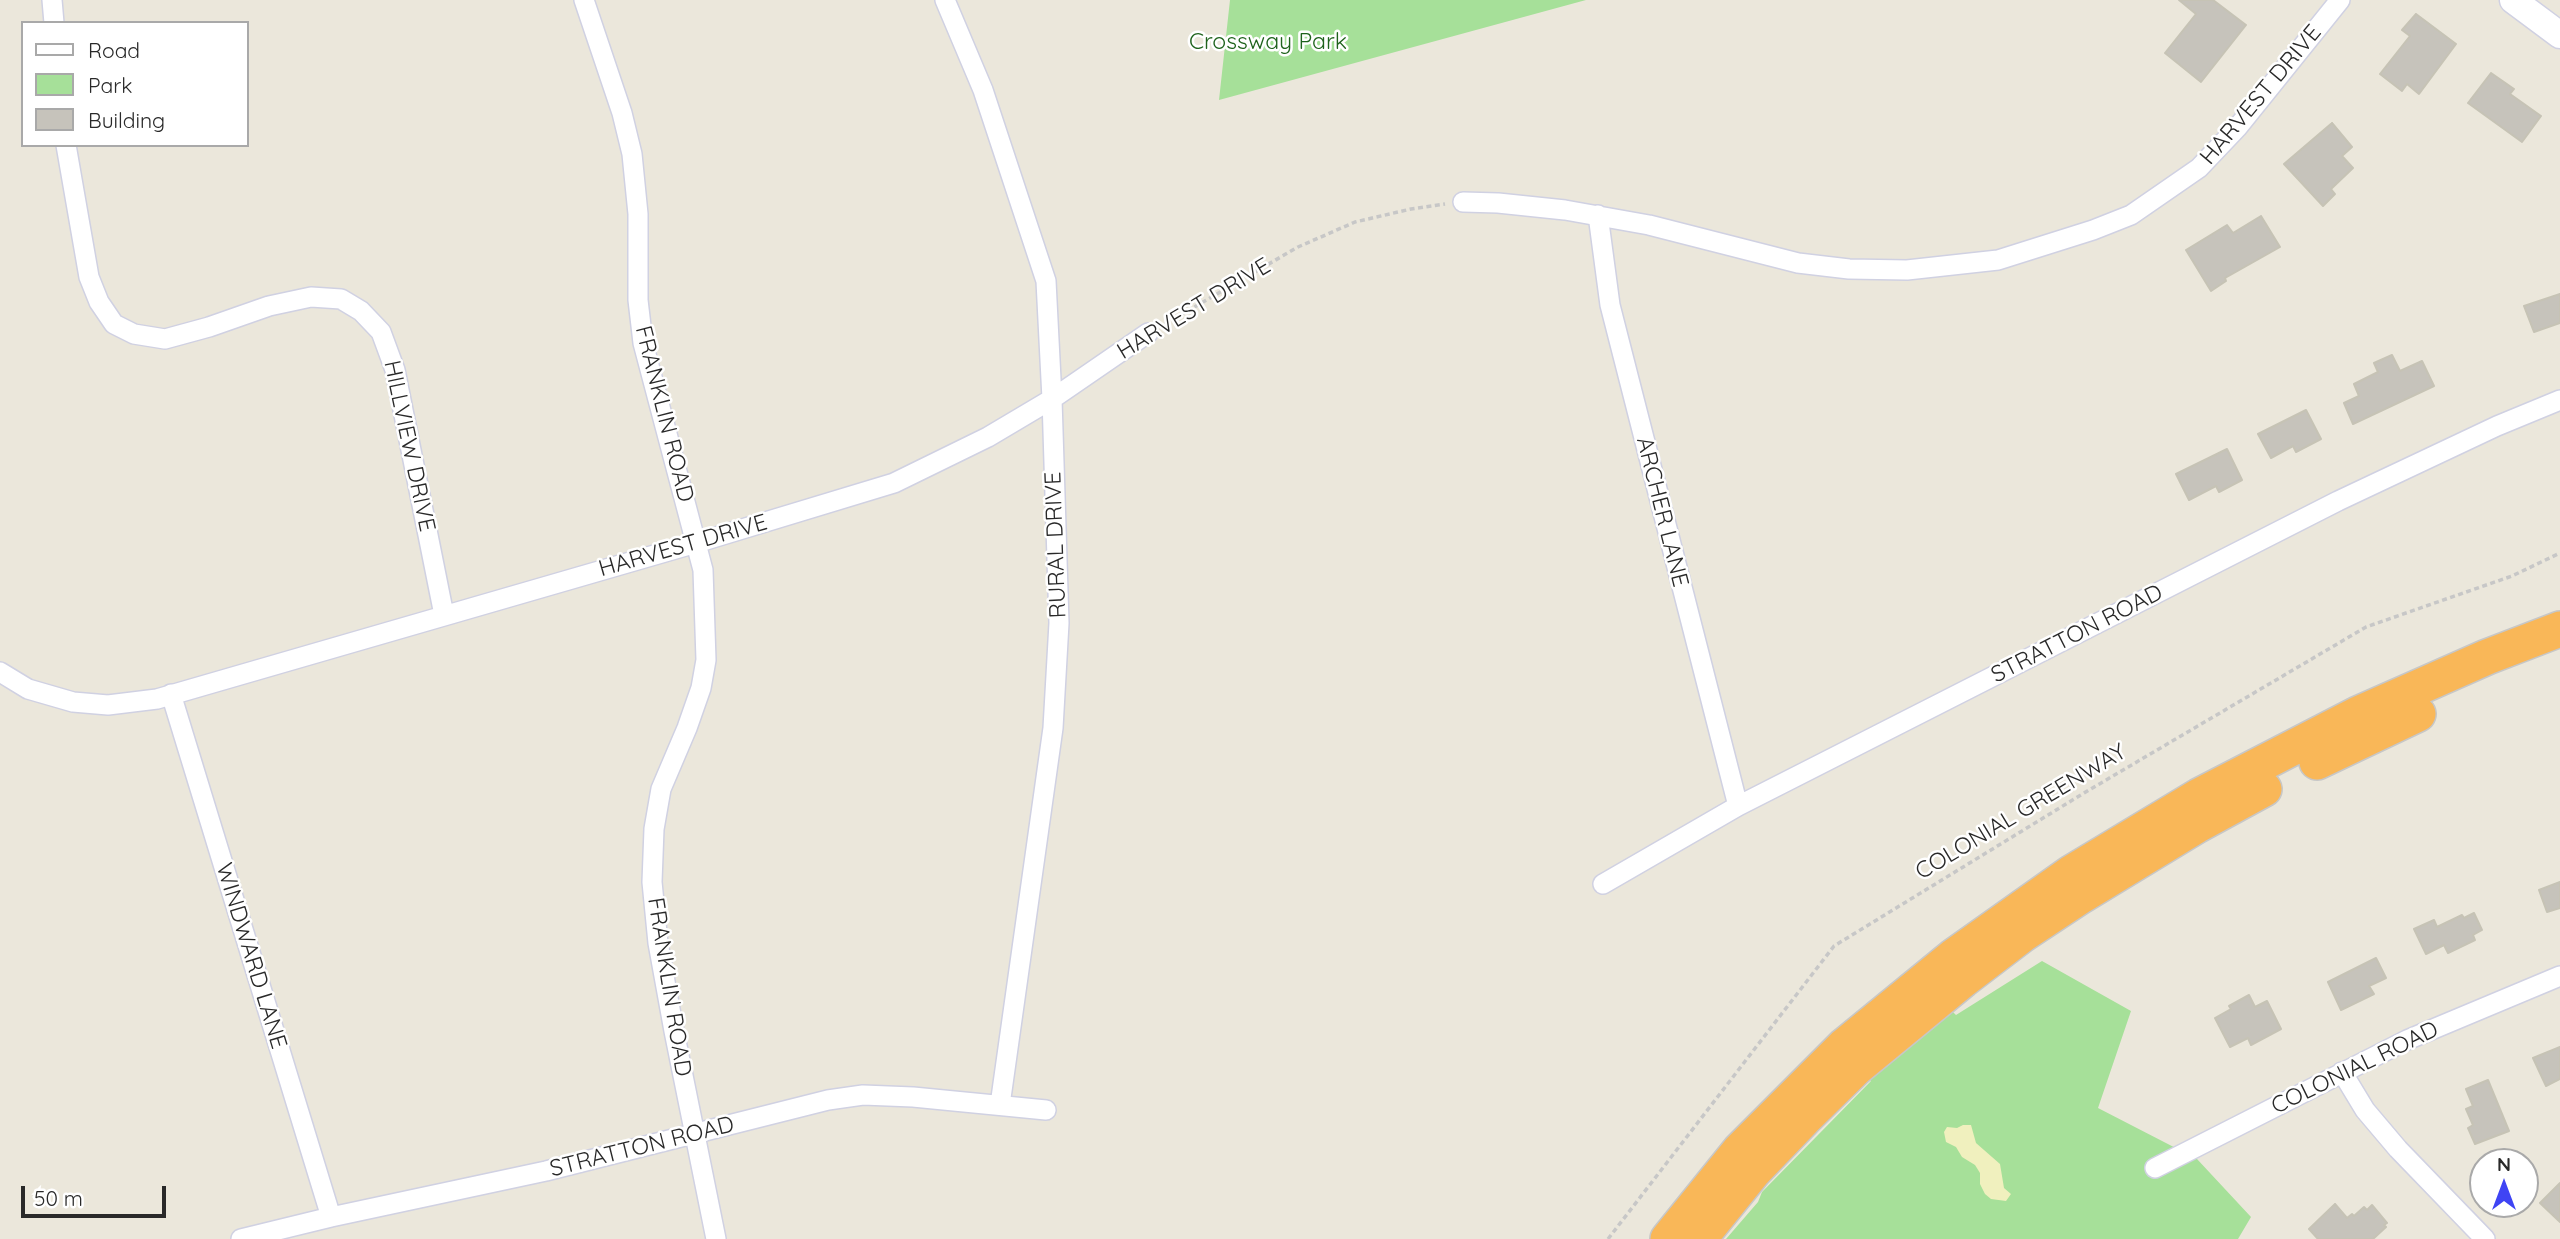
<!DOCTYPE html>
<style>
body{margin:0}
#map{position:relative;width:2560px;height:1239px;overflow:hidden;background:#ebe7db;font-family:Quicksand,sans-serif}
canvas{display:block}
.legend{position:absolute;left:21px;top:21px;width:228px;height:126px;box-sizing:border-box;background:#fff;border:2px solid #a9a9a9;margin:0;padding:9px 12px;list-style:none;font-size:21px;color:#292929}
.legend li{display:flex;align-items:center;gap:14px;height:35px}
.legend b{width:35px;border:2px solid #a9a9a9}
.north{position:absolute;left:2469px;top:1148px;width:70px;height:70px;box-sizing:border-box;background:#fff;border:2px solid #a9a9a9;border-radius:50%;rotate:0deg;font-size:19px;font-weight:700;line-height:28px;text-align:center;color:#292929}
.north::after{content:'';display:block;margin:auto;width:24px;height:32px;background:#3f44f4;clip-path:polygon(50% 0,100% 100%,50% 72%,0 100%)}
.scale{position:absolute;left:21px;top:1186px;width:145px;height:32px;box-sizing:border-box;border:4px solid #292929;border-top:0;padding-left:9px;font-size:21px;line-height:24px;white-space:nowrap;color:#292929;-webkit-text-stroke:5px #fff;paint-order:stroke}
</style>
<div id="map">
<canvas width="2560" height="1239"></canvas>
<ul class="legend">
<li><b style="height:9px;background:#fff"></b>Road</li>
<li><b style="height:19px;background:#a6e099"></b>Park</li>
<li><b style="height:19px;background:#c6c3bb"></b>Building</li>
</ul>
<div class="north">N</div>
<div class="scale">50 m</div>
</div>
<script>
const ctx = document.querySelector('canvas').getContext('2d');
ctx.lineJoin = 'round';
function fillPath(path, color) {
  ctx.fillStyle = color;
  ctx.fill(path, 'evenodd');
}
function poly(rows) {
  const path = new Path2D();
  for (const r of rows) {
    path.moveTo(r[0], r[1]);
    for (let i = 2; i < r.length; i += 2) path.lineTo(r[i], r[i + 1]);
  }
  return path;
}
function strokePath(path, color, width, dash) {
  ctx.strokeStyle = color;
  ctx.lineWidth = width;
  ctx.lineCap = dash ? 'butt' : 'round';
  ctx.setLineDash(dash || []);
  ctx.stroke(path);
}
function drawText(font, color, halo, rows, align = 'center') {
  ctx.font = font + ' Quicksand,sans-serif';
  ctx.lineWidth = 5;
  ctx.setLineDash([]);
  ctx.textBaseline = 'middle';
  ctx.strokeStyle = halo;
  ctx.fillStyle = color;
  for (const [text, x, y, turn = 0] of rows) {
    ctx.save();
    ctx.translate(x, y);
    ctx.rotate((+turn || 0) * Math.PI / 180);
    ctx.textAlign = isNaN(turn) ? turn : align;
    if (halo) ctx.strokeText(text, 0, 0);
    ctx.fillText(text, 0, 0);
    ctx.restore();
  }
}
const green = poly([
 [1230,0,1586,0,1219,100],
 [2042,961,2131,1011,2098,1108,2197,1159,2251,1217,2238,1239,1726,1239,1758,1202,1762,1192,1871,1081,1865,1073,1946,1005,1956,1015]
]);
const sand = poly([
 [1963,1125,1971,1125,1976,1143,2000,1164,2004,1188,2011,1194,2006,1201,1991,1199,1985,1194,1980,1184,1980,1173,1975,1165,1962,1157,1956,1147,1946,1142,1944,1132,1947,1127,1957,1128]
]);
const building = poly([
 [2179,0,2213,0,2246,25,2201,82,2165,53,2196,14,2179,0],
 [2416,14,2456,44,2419,94,2407,84,2402,91,2380,74,2410,36,2402,30,2416,14],
 [2491,73,2514,89,2510,94,2541,116,2522,142,2468,103,2491,73],
 [2332,123,2352,147,2342,156,2353,168,2331,189,2335,194,2323,206,2284,164,2332,123],
 [2261,216,2280,247,2225,278,2226,281,2211,291,2186,250,2227,225,2233,233,2261,216],
 [2560,294,2560,323,2534,332,2524,306,2560,294],
 [2392,355,2400,371,2422,361,2434,386,2353,424,2344,403,2359,396,2354,384,2378,372,2374,363,2392,355],
 [2306,410,2321,439,2296,452,2293,446,2271,458,2258,434,2306,410],
 [2227,449,2242,480,2219,492,2216,486,2189,500,2176,474,2227,449],
 [2560,882,2560,908,2547,912,2539,890,2560,882],
 [2474,913,2482,930,2473,935,2475,940,2448,953,2444,945,2426,954,2414,929,2434,920,2437,927,2462,915,2464,918,2474,913],
 [2376,958,2386,978,2369,986,2374,994,2341,1010,2328,982,2376,958],
 [2249,995,2255,1007,2267,1001,2281,1029,2251,1045,2248,1038,2230,1047,2215,1018,2231,1009,2229,1006,2249,995],
 [2560,1047,2560,1079,2546,1086,2533,1058,2560,1047],
 [2488,1080,2509,1131,2475,1144,2468,1128,2473,1125,2466,1109,2473,1106,2466,1089,2488,1080],
 [2560,1183,2560,1222,2540,1203,2560,1183],
 [2335,1204,2347,1218,2352,1214,2354,1216,2364,1207,2367,1210,2372,1205,2387,1223,2384,1225,2386,1227,2373,1239,2318,1239,2309,1229,2335,1204]
]);
const path = poly([
 [1165,324,1298,247,1355,222,1411,209,1445,204],
 [1608,1239,1834,946,2084,793,2366,627,2512,576,2560,553]
]);
const street = poly([
 [52,0,54,23],
 [584,0,622,113,632,154,638,214,638,300,643,343,703,570,706,660,701,688,687,728,661,789,654,829,652,882,658,943,674,1031,716,1239],
 [945,0,983,90,1046,281,1052,399,1059,623,1053,728,1000,1105],
 [66,145,89,277,99,302,114,324,134,334,165,339,209,327,269,306,311,297,341,299,361,311,381,332,395,370,444,615],
 [1463,202,1498,203,1565,210,1649,225,1798,263,1849,269,1907,270,1998,260,2093,230,2131,215,2199,168,2237,128,2340,0],
 [1598,215,1610,305,1738,806],
 [0,672,28,689,73,702,108,705,157,699,696,543,894,483,988,437,1052,399,1148,333],
 [171,694,331,1217],
 [1603,884,1738,806,2338,501,2497,426,2560,400],
 [2342,1072,2365,1110,2398,1149,2485,1239],
 [2155,1168,2407,1040,2560,976],
 [241,1239,331,1217,546,1171,828,1100,863,1095,913,1097,1046,1110]
]);
const secondary = poly([
 [2513,0,2560,35]
]);
const highway = poly([
 [2317,762,2418,714],
 [1668,1239,1740,1150,1844,1046,1954,956,2071,873,2199,796,2358,714,2487,657,2560,629],
 [1699,1239,1754,1171,1804,1119,1856,1068,1963,980,2022,935,2081,896,2196,826,2264,789]
]);
const parkNames = [
 ["Crossway Park",1268,42]
];
const streetNames = [
 ["HARVEST DRIVE",2261,95,-50],
 ["HARVEST DRIVE",1194,309,-31],
 ["FRANKLIN ROAD",664,414,76],
 ["HILLVIEW DRIVE",409,446,78],
 ["ARCHER LANE",1662,512,76],
 ["RURAL DRIVE",1056,545,-92],
 ["HARVEST DRIVE",683,546,-16],
 ["STRATTON ROAD",2077,634,-27],
 ["COLONIAL GREENWAY",2021,812,-31],
 ["WINDWARD LANE",251,956,73],
 ["FRANKLIN ROAD",669,987,81],
 ["COLONIAL ROAD",2355,1068,-26],
 ["STRATTON ROAD",642,1147,-14]
];
fillPath(green, '#a6e099');
fillPath(sand, '#f0f0be');
fillPath(building, '#c6c3bb');
strokePath(building, '#c6c3b5', 2);
strokePath(street, '#d0d1e2', 22);
strokePath(secondary, '#d0d1e2', 29);
strokePath(highway, '#c7c7c7', 38);
strokePath(path, '#c7c7c7', 3.5, [5, 3.5]);
strokePath(street, '#fff', 19);
strokePath(secondary, '#fff', 26);
strokePath(highway, '#f9b758', 35);
drawText('23px', '#1f631c', '#fff', parkNames);
drawText('23px', '#292929', '#fff', streetNames);
</script>
